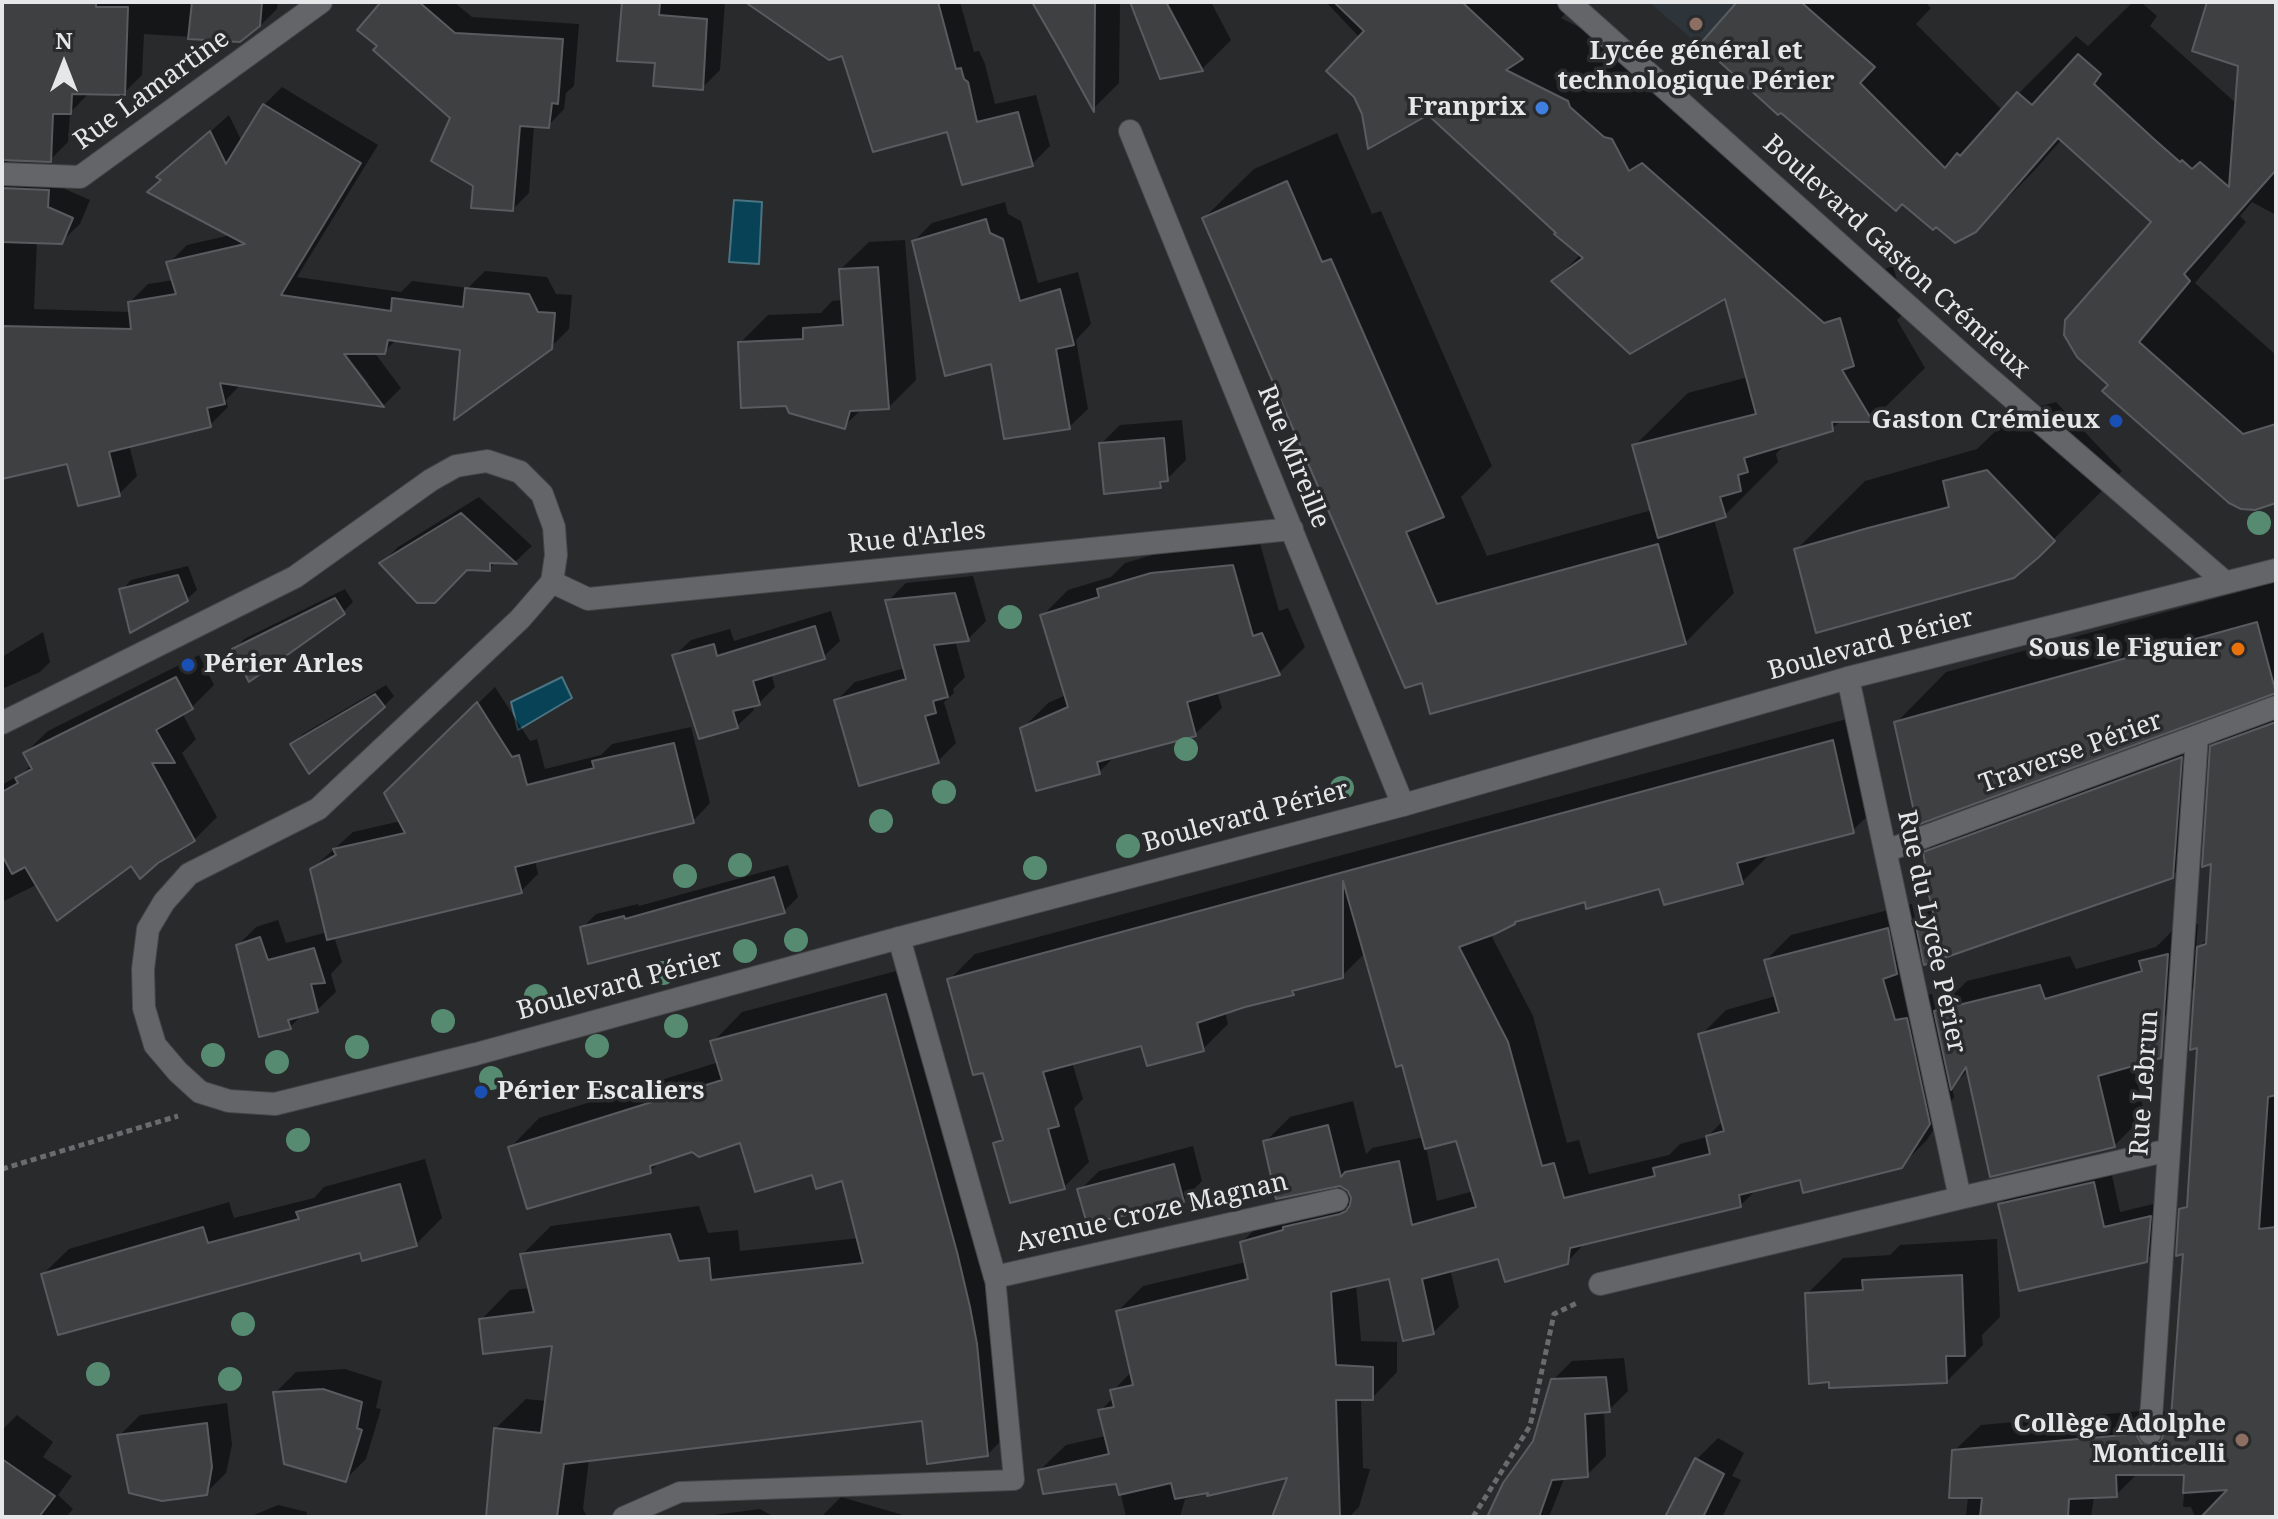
<!DOCTYPE html>
<meta charset="utf-8">
<style>
body{margin:0}
#map{position:relative;width:2278px;height:1519px;overflow:hidden;background:#282a2c;font-family:"Noto Serif",serif}
canvas{display:block}
.frame{position:absolute;inset:0;border:4px solid #e5e7e8;pointer-events:none}
.north{position:absolute;left:24px;top:24px;width:80px;height:80px;-webkit-text-stroke:6px #282a2c;paint-order:stroke;rotate:0deg;font-size:22px;font-weight:700;line-height:32px;text-align:center;color:#e5e7e8}
.north::after{content:'';display:block;margin:auto;width:28px;height:36px;background:#e5e7e8;clip-path:polygon(50% 0,100% 100%,50% 72%,0 100%)}
</style>
<div id="map">
<canvas width="2278" height="1519"></canvas>
<div class="frame"></div>
<div class="north">N</div>
</div>
<script>
const ctx = document.querySelector('canvas').getContext('2d');
ctx.lineJoin = 'round';
function fillPath(path, color) {
  ctx.fillStyle = color;
  ctx.fill(path, 'evenodd');
}
function poly(rows) {
  const path = new Path2D();
  for (const r of rows) {
    path.moveTo(r[0], r[1]);
    for (let i = 2; i < r.length; i += 2) path.lineTo(r[i], r[i + 1]);
  }
  return path;
}
function strokePath(path, color, width, dash) {
  ctx.strokeStyle = color;
  ctx.lineWidth = width;
  ctx.lineCap = dash ? 'butt' : 'round';
  ctx.setLineDash(dash || []);
  ctx.stroke(path);
}
function drawText(font, color, halo, rows, align = 'center') {
  ctx.font = font + ' "Noto Serif",serif';
  ctx.lineWidth = 7;
  ctx.setLineDash([]);
  ctx.textBaseline = 'middle';
  ctx.strokeStyle = halo;
  ctx.fillStyle = color;
  for (const [text, x, y, turn = 0] of rows) {
    ctx.save();
    ctx.translate(x, y);
    ctx.rotate((+turn || 0) * Math.PI / 180);
    ctx.textAlign = isNaN(turn) ? turn : align;
    if (halo) ctx.strokeText(text, 0, 0);
    ctx.fillText(text, 0, 0);
    ctx.restore();
  }
}
const built = poly([
 [1649,2,1737,2,1699,45]
]);
const water = poly([
 [734,200,762,202,759,264,729,262,734,200],
 [562,677,572,698,518,730,511,702,562,677]
]);
const shadow = poly([
 [2,2,278,2,277,9,258,28,240,40,144,34,142,75,124,93,88,94,70,113,68,142,50,160,6,158,8,163,19,171,66,172,65,189,90,200,80,224,61,242,37,241,34,309,131,312,130,302,148,284,174,280,169,263,187,245,231,235,159,177,229,115,242,142,264,105,282,87,378,145,297,277,401,292,412,281,468,288,485,271,547,277,556,294,572,295,569,329,551,347,462,348,397,339,384,352,374,352,401,388,384,405,241,384,226,400,228,407,210,425,129,445,137,476,119,494,68,462,6,476,2,480],
 [339,345,369,384,364,384,336,347],
 [384,2,454,2,472,17,579,24,574,86,566,93,564,109,548,126,534,125,529,193,513,209,476,185,453,118,379,46],
 [624,2,725,2,720,70,702,88,657,61],
 [762,2,960,2,974,52,979,51,985,64,995,104,1036,95,1050,146,1032,164,948,129,843,54],
 [1035,2,1120,2,1119,83,1094,108],
 [1132,2,1211,2,1231,40,1202,69],
 [1326,2,1572,2,1575,5,1561,18,1621,48,1665,87,1683,119,1696,111,1879,271,1893,266,1906,311,1897,320,1925,368,1872,420,1841,420,1832,429,1786,443,1776,454,1778,462,1725,515,1714,519,1734,593,1685,643,1424,680,1204,218,1254,169,1337,133,1372,214,1381,211,1492,466,1461,497,1487,556,1652,510,1634,446,1688,393,1748,377,1727,296,1554,281,1581,254,1360,38],
 [1740,2,1925,2,1931,8,1916,24,2002,110,2076,36,2088,46,2133,2,2141,2,2157,16,2150,26,2237,104,2240,64,2209,2,2276,2,2276,215,2252,202,2240,216,2246,222,2195,283,2276,355,2276,503,2111,385,2154,222,2062,139,2033,172,1975,231],
 [1005,202,1008,214,1021,221,1038,283,1078,272,1091,324,1076,340,1088,409,1069,427,993,362,914,241,932,223],
 [905,240,916,380,889,407,862,409,844,426,740,343,768,315,821,313,832,301,843,300,841,269,869,242],
 [2056,402,2122,471,2053,540,1796,550,1865,481,1977,449,2014,413],
 [1182,420,1186,460,1160,486,1101,444,1120,425],
 [479,497,532,546,516,561,497,561,489,569,382,563,398,547],
 [1259,540,1279,611,1288,608,1305,647,1279,673,1217,691,1222,708,1195,734,1116,755,1099,772,1022,729,1048,703,1066,695,1042,616,1068,590,1111,577,1125,563,1179,547],
 [188,566,197,590,186,600,122,590,131,580],
 [973,576,986,621,968,639,955,640,965,677,953,689,954,693,944,702,956,743,938,761,837,700,855,682,905,668,888,601,906,583],
 [2276,582,2276,692,1896,723,1946,672],
 [345,589,353,602,343,612,235,649,244,639],
 [831,611,840,641,823,657,771,673,775,687,759,703,752,704,754,710,737,726,674,656,691,640,730,629,734,641],
 [43,632,50,662,40,672,2,689,2,657],
 [199,655,214,685,191,708,182,713,196,739,182,753,217,817,194,840,132,863,38,884,2,902,2,785,24,772,32,764,25,753,48,731],
 [386,685,394,696,384,706,293,744,303,734],
 [495,687,530,741,537,739,545,769,601,755,612,744,691,727,710,803,693,821,535,860,538,874,521,891,334,936,342,962,331,974,336,992,317,1010,303,1014,290,1027,238,945,256,927,278,920,286,943,328,932,312,869,353,832,401,821,386,793],
 [2276,710,2276,1000,2196,985,2163,1018,2128,1044,2145,1115,2114,1146,1968,1070,1952,1087,1954,1097,1927,1140,1901,1166,1801,1177,1758,1188,1740,1206,1586,1242,1567,1262,1499,1257,1450,1269,1459,1307,1434,1332,1390,1276,1356,1284,1361,1341,1397,1342,1397,1372,1372,1398,1361,1398,1363,1468,1370,1469,1359,1507,1349,1517,1274,1517,1290,1476,1185,1499,1180,1517,1126,1517,1118,1482,1040,1470,1066,1445,1106,1436,1100,1411,1114,1397,1113,1391,1132,1371,1118,1311,1143,1286,1246,1262,1242,1242,1267,1217,1310,1202,1351,1193,1348,1189,1265,1142,1290,1117,1353,1101,1366,1154,1372,1148,1424,1137,1404,1062,1365,953,1342,976,1299,987,1293,993,1225,1012,1228,1024,1203,1049,1143,1043,1072,1062,1083,1099,1074,1108,1089,1162,1064,1187,995,1144,1004,1136,984,1071,949,980,975,954,1858,716,1878,806,1852,831,1766,854,1767,857,1742,882,1660,887,1586,900,1517,919,1490,933,1533,1016,1567,1143,1579,1140,1589,1174,1669,1155,1680,1144,1707,1137,1724,1120,1701,1035,1726,1010,1776,996,1766,960,1791,935,1912,904,1916,923,1933,906,1925,853,1945,833,2201,738,2193,856,2172,876,1922,947,1910,959,1920,996,1932,994,1936,1012,1967,981,2070,956,2076,969,2156,947,2172,931,2198,924,2196,950,2208,938,2214,861,2212,747,2232,727],
 [1458,1139,1474,1191,1437,1201,1426,1147],
 [788,865,798,897,784,911,582,928,596,914,638,904,639,906],
 [915,966,986,1222,1017,1425,988,1454,924,1419,589,1459,583,1509,587,1517,488,1517,496,1428,526,1399,547,1401,555,1343,481,1320,510,1290,530,1288,522,1255,551,1226,699,1206,708,1233,738,1230,740,1251,859,1238,844,1178,814,1173,742,1140,693,1150,662,1160,650,1171,510,1148,539,1118,719,1062,713,1042,742,1012],
 [2276,1039,2276,1511,2273,1517,2195,1517,2191,1507,2183,1507,2186,1473,2138,1473,2116,1495,2094,1496,2091,1517,1966,1517,1968,1496,1954,1451,1981,1425,2163,1409,2168,1418,2173,1420,2186,1252,2181,1210,2189,1202],
 [1193,1146,1202,1181,1183,1200,1080,1190,1099,1171],
 [425,1159,442,1218,416,1244,361,1250,43,1274,69,1249,229,1202,234,1218,314,1198,324,1187],
 [2110,1166,2120,1212,2166,1201,2163,1244,2146,1260,2000,1204,2016,1188],
 [1997,1239,2000,1317,1982,1335,1983,1345,1947,1381,1807,1294,1843,1258,1890,1255,1900,1245],
 [1624,1358,1628,1391,1609,1410,1604,1411,1606,1456,1587,1475,1564,1479,1549,1517,1490,1517,1535,1442,1553,1380,1572,1361],
 [345,1369,382,1381,376,1408,381,1409,366,1459,345,1480,275,1393,296,1372],
 [227,1403,232,1445,226,1473,206,1493,119,1436,140,1415],
 [17,1415,53,1442,43,1457,72,1476,58,1495,73,1509,66,1517,2,1517,2,1430],
 [1718,1438,1744,1453,1732,1476,1741,1480,1722,1517,1667,1517,1697,1459],
 [841,1497,910,1517,821,1517],
 [278,1505,307,1512,306,1517,249,1517],
 [760,1509,774,1517,698,1517]
]);
const building = poly([
 [2,2,96,2,96,7,128,7,125,95,72,94,71,114,53,114,51,162,2,160,2,2],
 [192,2,262,2,260,26,240,42,188,39,192,2],
 [381,2,419,2,455,33,563,39,558,104,552,103,549,128,520,126,513,211,471,208,473,186,431,161,450,118,373,50,377,46,357,30,381,2],
 [622,2,660,2,659,15,707,19,703,90,653,86,655,63,617,61,622,2],
 [745,2,938,2,956,69,961,68,964,79,968,82,977,122,1018,112,1033,166,962,185,947,132,873,152,842,56,829,60,745,2],
 [1032,2,1095,2,1094,112,1058,47,1032,2],
 [1130,2,1166,2,1203,71,1160,79,1130,2],
 [1334,2,1462,2,1523,59,1506,70,1568,101,1570,107,1604,137,1612,139,1629,171,1642,163,1824,323,1840,318,1854,366,1842,370,1873,422,1832,422,1833,431,1744,458,1748,472,1738,475,1741,491,1720,497,1726,517,1658,538,1632,445,1756,414,1725,299,1630,354,1551,281,1583,258,1554,234,1556,233,1428,115,1368,149,1362,114,1354,97,1326,71,1364,31,1334,2],
 [1737,2,1801,2,1875,67,1860,83,1945,168,1957,153,1960,156,2017,92,2032,105,2078,54,2101,74,2094,84,2155,140,2180,162,2182,160,2192,169,2200,162,2229,187,2238,66,2192,51,2207,2,2276,2,2276,170,2184,274,2190,281,2139,342,2243,434,2276,424,2276,503,2255,510,2241,509,2229,503,2102,391,2108,385,2077,357,2064,335,2065,320,2151,222,2058,138,1976,232,1955,243,1936,227,1933,230,1902,204,1896,211,1781,113,1778,115,1700,44,1737,2],
 [263,104,361,163,281,295,391,311,392,298,463,307,465,288,529,294,538,312,555,313,552,349,454,420,460,350,388,340,385,354,344,354,384,407,220,383,225,404,207,408,211,427,109,452,120,496,78,506,67,464,2,479,2,326,131,329,128,302,176,294,166,262,245,244,147,192,161,180,156,177,210,131,226,164,263,104],
 [1287,181,1322,262,1331,259,1444,517,1406,532,1437,604,1658,544,1686,644,1430,714,1422,683,1405,688,1202,218,1287,181],
 [2,188,49,190,48,207,73,218,62,244,2,242,2,188],
 [986,219,990,233,1003,239,1020,301,1060,289,1074,345,1056,349,1070,429,1004,439,991,364,945,376,912,241,986,219],
 [878,267,889,409,850,411,845,429,789,413,786,406,741,408,738,342,803,339,803,328,843,325,839,269,878,267],
 [1164,438,1168,481,1160,482,1161,488,1104,494,1099,443,1164,438],
 [1987,470,2055,541,2039,557,2014,578,1816,633,1794,549,1868,528,1949,507,1943,481,1987,470],
 [461,513,517,564,490,563,490,571,467,570,435,603,417,603,379,563,461,513],
 [1233,565,1253,636,1262,633,1280,675,1187,702,1196,736,1097,762,1100,774,1036,791,1020,728,1068,707,1040,615,1099,597,1097,589,1151,573,1233,565],
 [178,575,188,601,130,633,119,589,178,575],
 [955,593,969,641,934,645,948,697,933,701,936,713,925,716,939,763,859,786,834,700,906,679,885,600,955,593],
 [335,598,345,614,249,682,232,649,335,598],
 [2257,622,2276,693,1917,825,1894,722,2257,622],
 [815,626,825,659,753,681,760,705,733,711,738,728,699,739,672,655,714,644,717,656,815,626],
 [176,677,193,709,156,730,175,763,152,763,195,841,158,863,140,879,131,866,57,921,25,867,12,874,2,855,2,792,18,783,15,778,32,769,23,753,176,677],
 [375,694,385,707,309,774,290,744,375,694],
 [477,702,512,757,519,755,527,785,594,768,592,761,674,743,694,823,515,867,522,893,327,940,310,869,336,855,333,849,405,833,384,793,477,702],
 [2276,722,2276,1095,2268,1097,2259,1229,2276,1227,2276,1517,2201,1517,2227,1490,2183,1493,2184,1475,2116,1475,2117,1497,2069,1499,2068,1517,1980,1517,1982,1498,1949,1498,1952,1450,2136,1434,2142,1444,2150,1447,2161,1441,2164,1432,2170,1432,2183,1254,2176,1256,2179,1209,2187,1207,2197,1048,2190,1050,2197,947,2206,944,2211,864,2202,867,2210,746,2276,722],
 [1833,740,1854,833,1737,863,1743,884,1664,905,1659,889,1586,909,1585,902,1515,922,1515,924,1495,934,1459,947,1508,1042,1542,1166,1554,1163,1564,1198,1655,1176,1653,1168,1710,1154,1706,1136,1724,1131,1698,1034,1779,1012,1764,960,1888,928,1897,974,1883,979,1895,1020,1907,1018,1930,1124,1902,1168,1803,1193,1800,1180,1739,1195,1741,1207,1570,1248,1568,1264,1505,1282,1498,1259,1422,1279,1434,1334,1403,1341,1389,1279,1331,1292,1336,1365,1373,1367,1373,1400,1336,1400,1340,1517,1272,1517,1287,1478,1207,1496,1208,1493,1175,1499,1171,1483,1119,1495,1116,1484,1043,1494,1038,1470,1109,1454,1098,1410,1114,1407,1110,1390,1133,1385,1116,1311,1248,1279,1240,1242,1283,1230,1283,1227,1340,1214,1346,1211,1350,1205,1351,1198,1348,1191,1340,1186,1276,1199,1263,1141,1328,1125,1341,1177,1345,1172,1399,1161,1412,1225,1476,1207,1456,1141,1425,1149,1402,1065,1396,1067,1343,881,1343,978,1292,991,1294,995,1245,1007,1197,1023,1204,1051,1147,1066,1141,1046,1043,1072,1059,1126,1048,1129,1065,1189,1010,1203,993,1143,1003,1140,983,1073,973,1075,947,979,1833,740],
 [2182,757,2173,878,1924,965,1915,921,1934,917,1922,865,1925,863,1923,852,2182,757],
 [774,877,785,913,588,964,580,927,624,916,625,919,774,877],
 [260,937,268,960,314,948,325,983,311,984,318,1012,288,1020,291,1029,259,1037,236,945,260,937],
 [2168,954,2161,1058,2098,1076,2115,1147,1990,1177,1966,1067,1951,1090,1934,1011,2040,985,2045,999,2142,971,2139,961,2168,954],
 [886,994,957,1252,970,1307,977,1344,988,1456,927,1464,922,1421,647,1454,564,1464,557,1517,486,1517,494,1428,541,1433,552,1346,483,1354,479,1319,534,1312,520,1254,670,1234,679,1261,709,1258,711,1280,863,1263,842,1181,816,1189,812,1175,755,1192,740,1143,699,1157,692,1152,650,1166,651,1173,527,1209,508,1147,722,1080,710,1041,886,994],
 [1174,1164,1184,1202,1087,1224,1077,1189,1174,1164],
 [2094,1182,2104,1227,2151,1216,2147,1262,2019,1291,1998,1204,2094,1182],
 [400,1184,417,1246,362,1261,360,1253,58,1335,41,1274,203,1227,208,1243,299,1219,296,1212,400,1184],
 [1962,1275,1965,1356,1946,1356,1947,1383,1829,1388,1829,1382,1809,1384,1805,1293,1863,1290,1862,1280,1962,1275],
 [1606,1377,1610,1412,1585,1414,1588,1477,1552,1480,1539,1517,1487,1517,1503,1483,1533,1441,1551,1379,1606,1377],
 [323,1389,362,1402,357,1428,362,1430,346,1482,284,1464,273,1392,323,1389],
 [207,1423,212,1467,207,1495,162,1501,129,1493,117,1435,207,1423],
 [1695,1458,1724,1474,1703,1517,1665,1517,1695,1458],
 [2,1459,55,1496,39,1517,2,1517,2,1459]
]);
const path = poly([
 [2,1169,178,1116],
 [1473,1517,1530,1426,1554,1314,1577,1303]
]);
const service = poly([
 [623,1517,680,1492,1014,1480,995,1277]
]);
const minor = poly([
 [1130,131,1403,805],
 [2,174,80,177,321,2],
 [552,582,588,599,1292,529],
 [1886,851,2276,707],
 [899,938,995,1277,1337,1200],
 [1960,1198,2169,1150],
 [1600,1284,1960,1198,1848,678],
 [2150,1433,2197,736]
]);
const tertiary = poly([
 [1569,2,1973,364,2225,582],
 [2,723,295,577,431,480,456,466,487,461,520,472,542,494,554,527,556,555,552,582,520,619,318,809,189,874,164,902,148,929,143,969,144,1008,155,1045,178,1072,200,1092,229,1101,275,1104,476,1054,899,938,1403,805,1848,678,2276,570]
]);
const trees = [
 [2259,523],
 [1010,617],
 [1186,749],
 [1342,788],
 [944,792],
 [881,821],
 [1128,846],
 [740,865],
 [1035,868],
 [685,876],
 [796,940],
 [745,951],
 [663,973],
 [536,996],
 [443,1021],
 [676,1026],
 [597,1046],
 [357,1047],
 [213,1055],
 [277,1062],
 [491,1078],
 [298,1140],
 [243,1324],
 [98,1374],
 [230,1379]
];
const markers = [
 [1696,24,8,"#8d6e63"],
 [1542,108,8,"#3f7fe0"],
 [2116,421,8,"#1a4fb4"],
 [2238,649,8,"#e8710a"],
 [188,665,8,"#1a4fb4"],
 [481,1092,8,"#1a4fb4"],
 [2242,1440,8,"#8d6e63"]
];
const poiNames = [
 ["Lycée général et",1696,52,"center"],
 ["technologique Périer",1696,82,"center"],
 ["Franprix",1526,108],
 ["Gaston Crémieux",2100,421],
 ["Sous le Figuier",2222,649],
 ["Périer Arles",204,665,"left"],
 ["Périer Escaliers",497,1092,"left"],
 ["Collège Adolphe",2226,1425],
 ["Monticelli",2226,1455]
];
const streetNames = [
 ["Rue Lamartine",152,90,-36],
 ["Boulevard Gaston Crémieux",1896,257,42],
 ["Rue Mireille",1293,457,68],
 ["Rue d'Arles",917,538,-6],
 ["Boulevard Périer",1871,645,-15],
 ["Traverse Périer",2071,753,-20],
 ["Boulevard Périer",1246,817,-15],
 ["Rue du Lycée Périer",1931,932,78],
 ["Boulevard Périer",620,985,-15],
 ["Rue Lebrun",2145,1083,-86],
 ["Avenue Croze Magnan",1152,1213,-13]
];
fillPath(built, '#2d343a');
fillPath(water, '#084257');
strokePath(water, '#4a7482', 2);
fillPath(shadow, '#0007');
fillPath(building, '#3e4042');
strokePath(building, '#595c5e', 2);
strokePath(service, '#444647', 22);
strokePath(minor, '#444647', 24);
strokePath(tertiary, '#444647', 24);
strokePath(path, '#696b6d', 5, [6, 4]);
strokePath(service, '#636568', 20);
strokePath(minor, '#636568', 22);
strokePath(tertiary, '#636568', 22);
ctx.fillStyle = '#568b72';
for (const [x, y] of trees) {
  ctx.beginPath();
  ctx.arc(x, y, 12, 0, 2 * Math.PI);
  ctx.fill();
}
for (const [x, y, r, color] of markers) {
  const dot = new Path2D();
  dot.arc(x, y, r, 0, 2 * Math.PI);
  ctx.fillStyle = color;
  ctx.fill(dot);
  strokePath(dot, '#282a2c', 3);
}
drawText('bold 26px', '#e5e7e8', '#282a2c', poiNames, 'right');
drawText('26px', '#e5e7e8', '#282a2c', streetNames);
</script>
